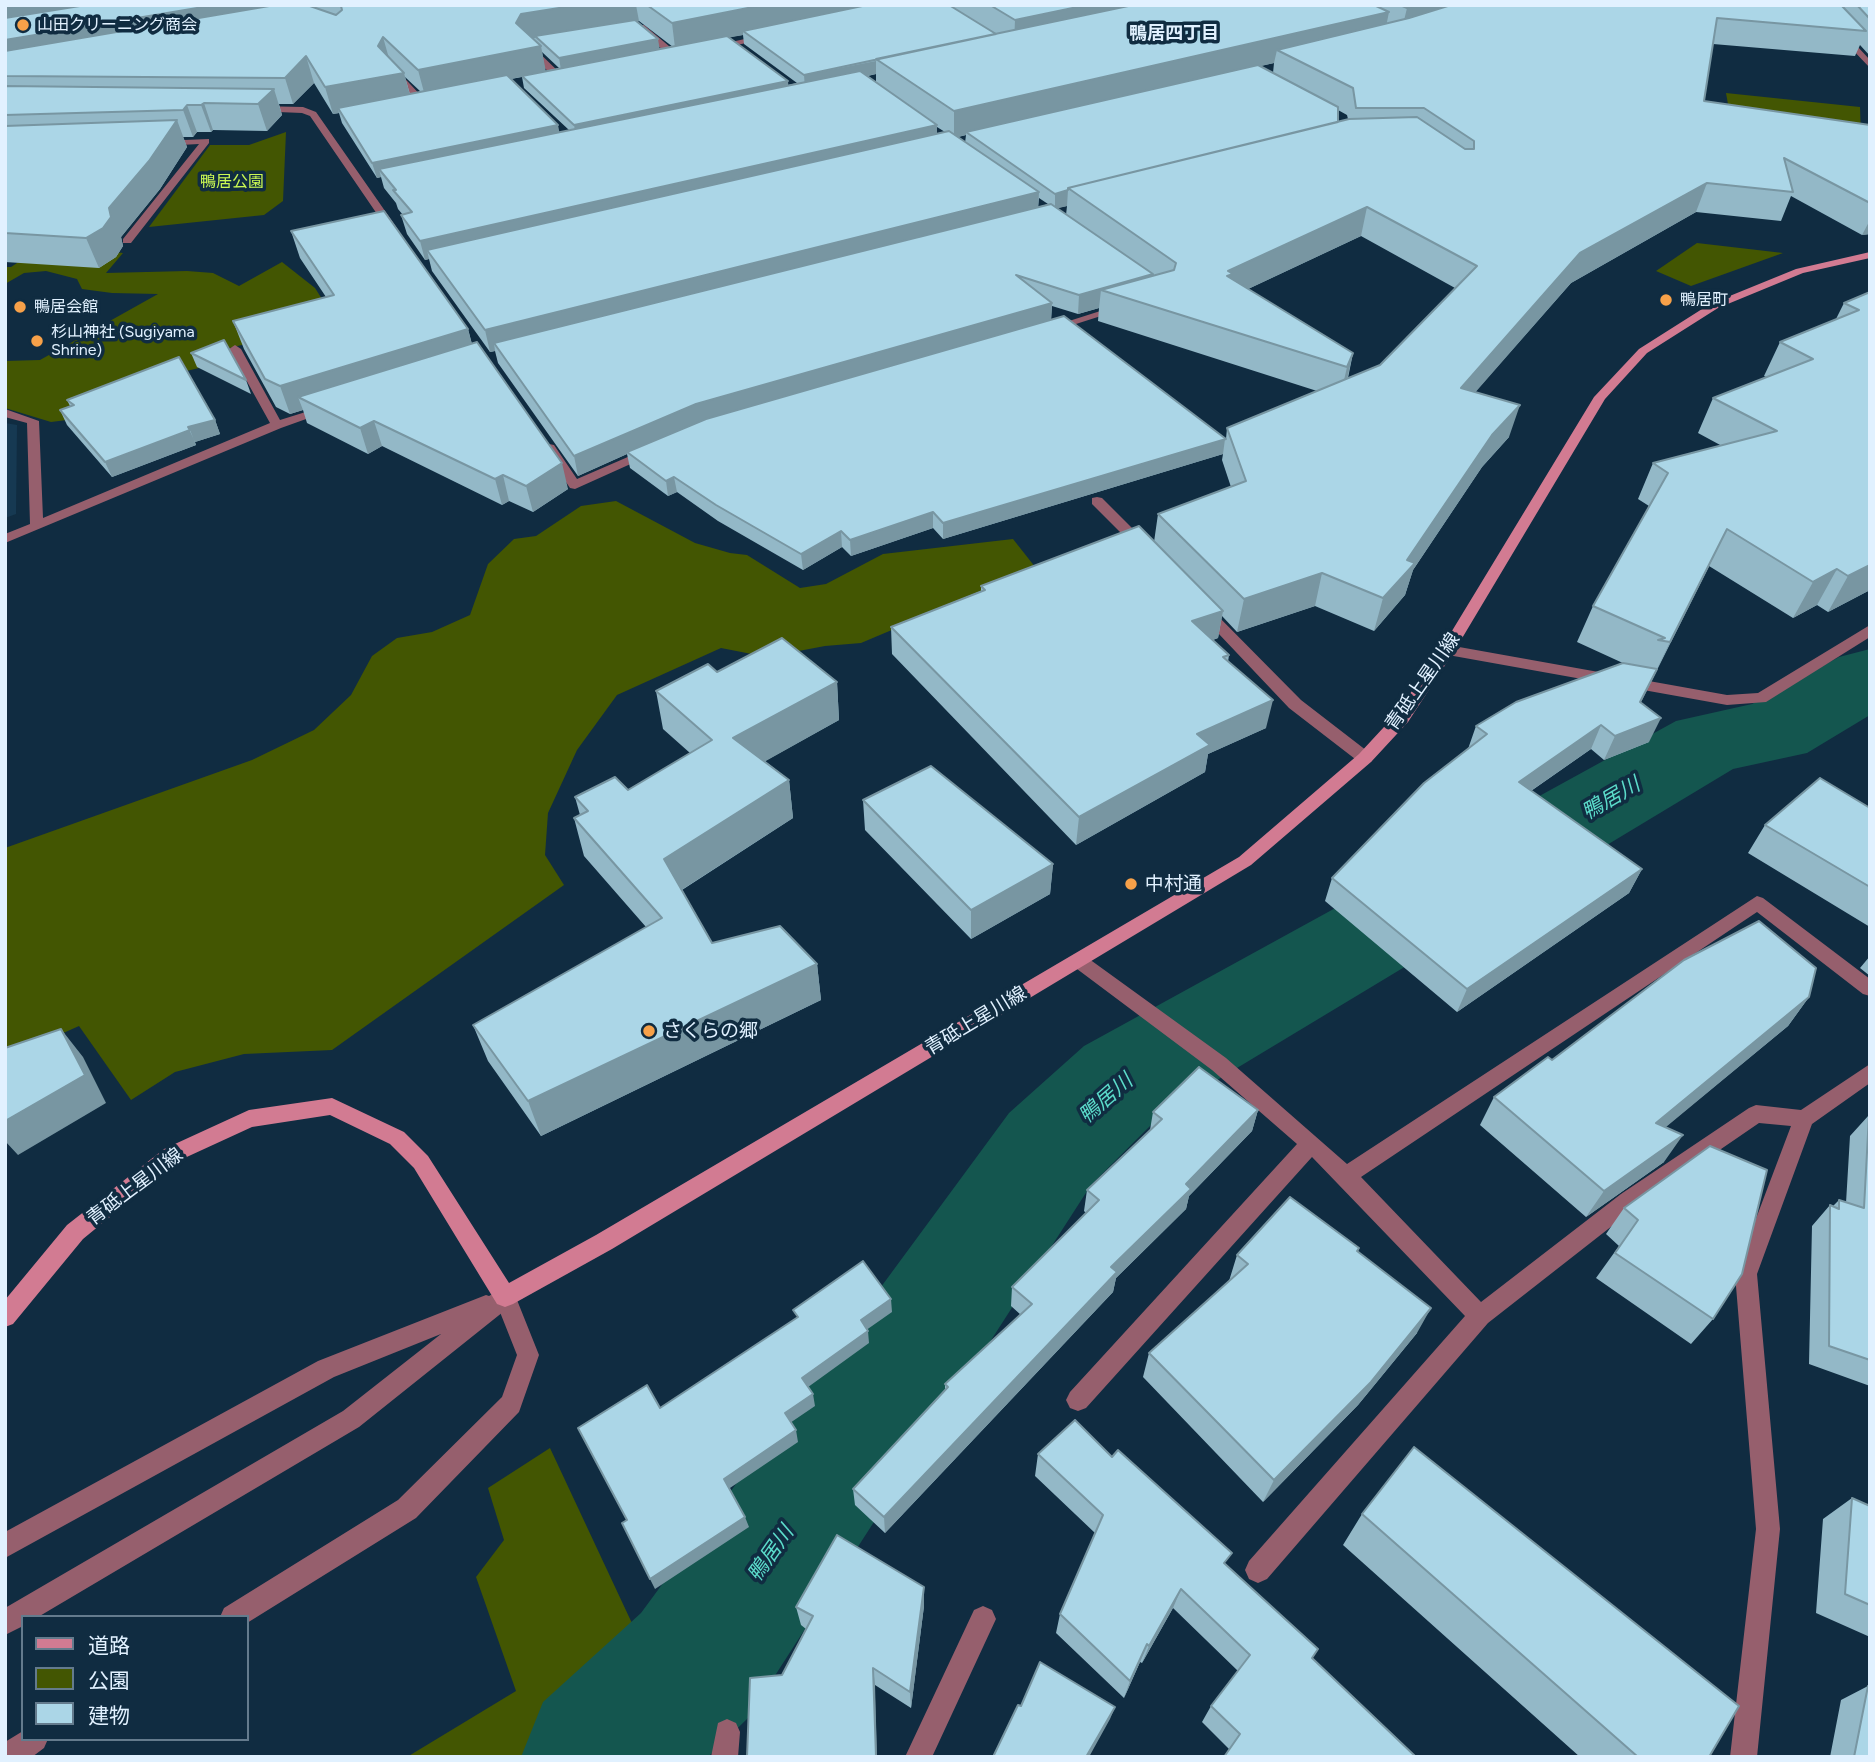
<!DOCTYPE html>
<meta charset="utf-8">
<style>
body{margin:0}
#map{position:relative;width:1875px;height:1762px;overflow:hidden;background:#102c41;font-family:Figtree,"Noto Sans JP",sans-serif}
canvas{display:block}
.frame{position:absolute;inset:0;border:7px solid #e1f1ff;pointer-events:none}
.legend{position:absolute;left:21px;top:1615px;width:228px;height:126px;box-sizing:border-box;background:#102c41;border:2px solid #647b8d;margin:0;padding:9px 12px;list-style:none;font-size:21px;color:#e1f1ff}
.legend li{display:flex;align-items:center;gap:14px;height:35px}
.legend b{width:35px;border:2px solid #647b8d}
</style>
<div id="map">
<canvas width="1875" height="1762"></canvas>
<div class="frame"></div>
<ul class="legend">
<li><b style="height:9px;background:#d27b92"></b>道路</li>
<li><b style="height:19px;background:#435602"></b>公園</li>
<li><b style="height:19px;background:#abd6e7"></b>建物</li>
</ul>
</div>
<script>
const ctx = document.querySelector('canvas').getContext('2d');
ctx.lineJoin = 'round';
function fillPath(path, color) {
  ctx.fillStyle = color;
  ctx.fill(path, 'evenodd');
}
function poly(rows) {
  const path = new Path2D();
  for (const r of rows) {
    path.moveTo(r[0], r[1]);
    for (let i = 2; i < r.length; i += 2) path.lineTo(r[i], r[i + 1]);
  }
  return path;
}
function strokePath(path, color, width, dash) {
  ctx.strokeStyle = color;
  ctx.lineWidth = width;
  ctx.lineCap = dash ? 'butt' : 'round';
  ctx.setLineDash(dash || []);
  ctx.stroke(path);
}
function drawText(font, color, halo, rows, align = 'center') {
  ctx.font = font + ' Figtree,"Noto Sans JP",sans-serif';
  ctx.lineWidth = 7;
  ctx.setLineDash([]);
  ctx.textBaseline = 'middle';
  ctx.strokeStyle = halo;
  ctx.fillStyle = color;
  for (const [text, x, y, turn = 0] of rows) {
    ctx.save();
    ctx.translate(x, y);
    ctx.rotate((+turn || 0) * Math.PI / 180);
    ctx.textAlign = isNaN(turn) ? turn : align;
    if (halo) ctx.strokeText(text, 0, 0);
    ctx.fillText(text, 0, 0);
    ctx.restore();
  }
}
const built = poly([
 [5,423,17,425,16,514,5,518]
]);
const green = poly([
 [1726,93,1860,107,1861,137,1731,121],
 [286,132,283,201,264,215,149,227,210,145,249,145],
 [1697,243,1783,253,1691,286,1656,271],
 [105,251,123,253,106,273,187,271,213,273,239,286,282,262,315,288,336,321,214,352,220,363,178,373,75,419,51,422,5,408,5,361,40,360,158,294,112,293,82,289,77,279,46,271,24,273,5,284,5,267,11,267,32,253],
 [616,501,695,543,730,553,747,555,800,588,826,584,883,554,1013,539,1047,582,970,597,861,643,825,646,767,657,721,648,617,695,577,750,548,813,545,855,564,885,332,1050,244,1054,175,1072,131,1100,79,1026,5,1059,5,848,252,760,314,730,351,695,372,656,397,638,432,632,470,615,488,564,514,539,536,536,581,506],
 [550,1448,652,1666,554,1757,407,1757,516,1691,476,1577,504,1540,488,1488]
]);
const river = poly([
 [1870,649,1870,715,1807,753,1733,769,1164,1112,1091,1185,747,1719,708,1757,521,1757,543,1702,641,1613,1009,1113,1084,1046,1676,721,1752,704,1839,657,1870,649]
]);
const minor = poly([
 [1810,5,1819,5,1870,60,1870,68,1810,5],
 [638,25,644,25,676,52,676,56,670,56,638,29,638,25],
 [767,34,770,38,713,50,709,47,767,34],
 [524,44,530,44,562,75,562,79,556,79,524,48,524,44],
 [389,68,395,68,426,101,426,105,420,105,389,72,389,68],
 [257,106,303,107,316,112,399,231,398,233,390,233,310,116,302,113,254,111,254,107,257,106],
 [209,139,209,143,131,243,123,243,123,239,199,144,162,146,159,145,159,141,209,139],
 [1116,306,1126,308,1054,331,1044,329,1116,306],
 [235,345,241,349,280,420,328,405,334,409,281,428,5,543,5,534,30,524,27,423,5,417,5,409,39,421,43,518,270,423,229,349,235,345],
 [549,444,554,445,577,479,644,450,649,449,655,453,575,489,570,488,543,448,549,444],
 [1097,497,1102,498,1149,545,1149,551,1139,551,1092,504,1092,498,1097,497],
 [1205,607,1210,608,1301,700,1371,754,1373,758,1371,762,1359,762,1289,708,1200,614,1198,611,1200,608,1205,607],
 [1870,625,1870,637,1766,702,1727,705,1448,655,1441,650,1448,645,1727,695,1758,693,1870,625],
 [1757,896,1763,898,1870,979,1870,996,1863,994,1757,912,1361,1177,1481,1302,1621,1194,1749,1108,1756,1105,1801,1110,1870,1064,1870,1083,1812,1124,1757,1274,1780,1529,1757,1757,1730,1757,1756,1529,1735,1274,1791,1126,1759,1123,1635,1208,1488,1323,1267,1579,1258,1583,1249,1579,1245,1570,1249,1561,1465,1316,1312,1157,1086,1408,1078,1411,1070,1408,1066,1400,1070,1392,1297,1144,1212,1070,1073,966,1070,961,1073,956,1085,956,1226,1058,1347,1164,1757,896],
 [505,1287,513,1290,539,1355,519,1412,416,1518,247,1623,247,1617,220,1617,224,1608,398,1500,502,1397,517,1355,494,1297,497,1290,505,1287],
 [983,1606,992,1610,996,1619,932,1757,905,1757,974,1610,983,1606],
 [727,1719,736,1723,740,1732,738,1757,711,1757,718,1723,727,1719],
 [23,1731,23,1739,48,1739,44,1748,32,1757,5,1757,5,1742,23,1731]
]);
const tertiary = poly([
 [505,1287,513,1290,516,1297,513,1304,359,1427,38,1617,23,1617,23,1626,5,1635,5,1608,343,1411,441,1334,334,1377,5,1558,5,1532,318,1361,486,1295,489,1296,505,1287]
]);
const secondary = poly([
 [1870,252,1870,258,1803,273,1718,308,1647,353,1605,399,1455,650,1408,722,1371,762,1251,865,612,1249,513,1304,505,1307,497,1304,414,1168,390,1144,330,1115,252,1127,178,1161,83,1239,13,1324,5,1327,5,1300,67,1225,164,1149,249,1110,332,1098,404,1132,428,1156,509,1283,596,1235,1239,857,1359,754,1396,714,1441,649,1594,397,1639,349,1710,304,1796,269,1870,252]
]);
const wall = poly([
 [5,5,1870,5,1870,56,1860,45,1855,56,1713,44,1704,101,1870,125,1870,234,1862,235,1791,196,1781,221,1696,212,1571,283,1475,392,1509,437,1482,467,1413,570,1405,595,1374,631,1315,606,1237,632,1222,616,1218,638,1213,640,1229,655,1228,662,1266,728,1208,754,1205,772,1076,845,892,654,891,627,981,591,981,586,1154,542,1158,514,1231,487,1222,460,1223,454,943,539,933,528,851,556,842,547,803,570,718,521,677,492,668,496,630,468,627,454,578,476,498,363,495,351,490,352,432,271,429,259,425,260,407,234,401,215,403,215,398,209,396,203,384,188,381,177,377,178,342,123,339,113,333,114,314,83,293,104,279,104,282,115,267,131,213,130,211,132,197,132,193,137,183,137,187,147,160,189,121,237,123,246,116,257,99,268,5,262],
 [639,21,673,47,660,49,637,22],
 [743,35,744,44,797,83,788,85,729,37],
 [542,52,559,68,545,71],
 [1274,63,1273,73,1260,66],
 [876,74,876,82,868,76],
 [405,77,421,92,410,94],
 [522,77,524,88,569,130,559,132,511,79],
 [1338,110,1347,115,1348,119,1338,122],
 [937,127,945,132,937,134],
 [966,135,965,143,958,137],
 [1039,198,1048,204,1038,207],
 [1067,206,1066,215,1057,208],
 [1361,236,1455,288,1380,365,1348,378,1353,353,1248,289],
 [1052,306,1078,314,1099,308,1098,321,1317,391,1227,428,1226,439,1051,320],
 [291,231,468,329,472,344,568,489,533,512,509,501,502,505,382,446,368,454,307,423,303,410,290,414,276,407,244,349,233,321,326,297,300,258],
 [1870,292,1870,590,1828,612,1817,605,1793,618,1709,566,1641,702,1649,742,1604,760,1591,749,1531,791,1642,869,1629,893,1457,1012,1325,901,1332,878,1468,749,1476,726,1625,664,1577,642,1593,606,1649,506,1638,499,1653,463,1722,446,1698,433,1713,398,1766,377,1764,376,1780,342,1836,319,1844,303],
 [191,353,246,380,251,394,197,367],
 [67,400,215,420,220,434,195,442,196,445,112,477,67,425,60,410,70,406],
 [717,672,837,682,839,720,765,761,789,780,793,818,682,890,712,943,817,964,821,1000,541,1136,488,1061,473,1025,646,927,584,856,574,818,580,815,575,797,628,790,690,753,663,729,656,691],
 [863,800,1053,864,1050,894,971,939,865,830],
 [1870,808,1870,927,1748,853,1765,825],
 [1870,956,1870,976,1860,968],
 [1809,997,1788,1026,1665,1127,1664,1162,1586,1217,1480,1125,1494,1097,1552,1060],
 [1258,1110,1252,1131,1189,1196,1186,1209,1116,1278,1113,1292,885,1533,855,1505,853,1489,945,1391,945,1384,1021,1315,1011,1306,1012,1287,1086,1213,1084,1211,1087,1190,1150,1130,1153,1112],
 [1869,1115,1870,1115,1870,1386,1809,1364,1812,1226,1830,1205,1833,1206,1839,1200,1846,1203,1850,1136],
 [1767,1170,1713,1319,1691,1344,1596,1278,1619,1246,1606,1234,1624,1208],
 [1359,1248,1358,1252,1417,1333,1358,1405,1263,1502,1143,1377,1149,1353,1229,1281,1237,1255],
 [1038,1454,1112,1457,1226,1565,1318,1649,1229,1749,1202,1722,1211,1706,1238,1671,1173,1608,1142,1663,1140,1662,1124,1698,1056,1633,1060,1614,1095,1533,1035,1476],
 [1852,1498,1870,1506,1870,1637,1816,1613,1823,1519],
 [1362,1514,1709,1757,1580,1757,1343,1545],
 [924,1606,911,1708,875,1685,782,1675,806,1629,801,1625,796,1607],
 [1868,1686,1870,1757,1830,1757,1841,1700]
]);
const shadedWall = poly([
 [25,5,193,5,5,35,5,8],
 [215,5,287,5,5,68,5,40],
 [578,5,636,5,639,21,537,38,535,36,536,38,526,39,516,23,521,14],
 [763,5,893,5,743,31,743,35,675,48,672,23],
 [1087,5,1205,5,1014,45,1015,20],
 [1416,5,1494,5,1401,33,1407,8],
 [1389,12,1384,37,1277,50,1274,63,969,135,966,132,966,135,954,138,954,111],
 [383,37,390,62,378,46],
 [658,39,660,51,561,70,559,58],
 [541,46,546,72,425,96,418,70],
 [306,56,314,83,293,104,285,78],
 [876,61,876,74,805,89,804,75],
 [404,73,411,99,338,108,339,113,333,114,325,87],
 [788,81,789,93,576,137,574,125],
 [274,89,282,115,267,131,258,104],
 [204,103,213,130,211,132,201,105],
 [187,105,197,132,193,137,183,110],
 [177,120,187,147,160,189,121,237,123,246,116,257,99,268,86,238],
 [558,125,561,140,379,169,381,177,377,178,372,163],
 [937,125,937,143,427,250,429,259,425,260,420,241],
 [1707,183,1696,212,1571,283,1452,419,1461,388,1580,253],
 [1068,190,1067,206,1055,209,1055,194],
 [1039,192,1038,213,494,343,495,351,490,352,485,330],
 [1367,207,1361,236,1229,298,1222,306,1228,271],
 [1870,220,1870,234,1862,235],
 [1153,274,1151,293,1101,290,1099,308,1078,314,1079,295],
 [1052,303,1051,322,627,452,627,454,578,476,574,456,696,404],
 [468,329,475,357,298,397,303,410,290,414,280,386],
 [1353,353,1346,384,1340,398,1347,367],
 [1520,405,1509,437,1482,467,1413,570,1405,595,1374,631,1383,598,1407,560,1492,435],
 [215,420,220,434,195,442,188,427],
 [374,421,382,446,368,454,360,428],
 [190,430,196,445,112,477,105,462],
 [1225,439,1223,454,943,539,943,523],
 [562,463,568,489,533,512,526,486],
 [503,475,509,501,502,505,495,479],
 [674,477,677,492,668,496,666,481],
 [933,512,933,528,851,556,850,540],
 [1727,529,1709,566,1652,679,1670,642],
 [841,531,842,547,803,570,801,554],
 [1870,565,1870,590,1828,612,1848,576],
 [1837,569,1817,605,1793,618,1813,582],
 [1322,573,1315,606,1237,632,1244,599],
 [1223,611,1218,638,1188,648,1192,621],
 [837,682,839,720,739,776,733,738],
 [1273,700,1266,728,1208,754,1205,772,1076,845,1079,817,1197,734],
 [1661,718,1649,742,1604,760,1615,736],
 [1601,725,1591,749,1509,806,1519,782],
 [789,780,793,818,672,896,664,859],
 [1053,864,1050,894,971,939,971,910],
 [1642,869,1629,893,1457,1012,1467,989],
 [817,964,821,1000,541,1136,528,1101],
 [1809,997,1788,1026,1637,1151,1656,1123],
 [61,1029,83,1057,106,1103,18,1155,5,1141,5,1121],
 [1258,1110,1252,1131,1189,1196,1186,1209,1116,1278,1113,1292,885,1533,884,1517,1186,1184],
 [1683,1135,1664,1162,1586,1217,1604,1191],
 [891,1299,892,1312,862,1333,861,1320],
 [1431,1308,1417,1333,1358,1405,1263,1502,1274,1480],
 [868,1331,869,1343,804,1390,802,1378],
 [813,1394,815,1406,787,1425,785,1413],
 [796,1430,798,1442,727,1490,724,1479],
 [745,1517,749,1527,655,1589,650,1579],
 [924,1587,924,1606,911,1708,910,1692],
 [1181,1589,1173,1608,1142,1663,1149,1646],
 [1147,1644,1140,1662,1124,1698,1130,1681],
 [873,1668,875,1685,877,1757,876,1757],
 [1115,1707,1110,1719,1089,1757,1086,1757]
]);
const building = poly([
 [5,5,25,5,5,8,5,5],
 [86,5,215,5,5,40,5,18,86,5],
 [275,5,307,5,336,15,342,10,341,6,338,5,578,5,521,14,516,23,541,46,418,70,383,37,378,46,404,73,325,87,306,56,285,78,5,76,5,51,275,5],
 [647,5,763,5,672,23,647,5],
 [867,5,949,5,996,34,804,75,743,31,867,5],
 [990,5,1087,5,1015,20,990,5],
 [1133,5,1374,5,1389,12,954,111,876,59,1133,5],
 [1400,5,1416,5,1407,8,1400,5],
 [1451,5,1841,5,1866,31,1717,18,1704,101,1870,125,1870,203,1784,158,1793,192,1707,183,1580,253,1461,388,1520,405,1492,435,1407,560,1415,563,1383,598,1322,573,1244,599,1158,514,1246,481,1227,428,1380,365,1477,266,1367,207,1228,271,1233,274,1227,276,1353,353,1347,367,1101,290,1174,270,1176,263,1068,188,1349,119,1417,117,1465,149,1474,149,1474,141,1424,108,1356,108,1353,88,1277,50,1409,18,1451,5],
 [1857,5,1870,5,1870,19,1857,5],
 [635,20,658,39,559,58,535,36,635,20],
 [727,36,788,81,574,125,522,76,727,36],
 [1258,65,1338,107,1338,122,1068,188,1068,190,1055,194,966,132,1258,65],
 [860,71,937,125,420,241,401,215,412,212,393,190,396,190,379,169,860,71],
 [507,75,558,125,372,163,338,108,507,75],
 [5,86,274,89,258,104,204,103,201,105,187,105,183,110,5,115,5,86],
 [177,120,149,161,109,208,111,217,103,228,86,238,5,233,5,126,177,120],
 [949,131,1039,192,485,330,427,250,949,131],
 [1051,204,1153,274,1079,295,1016,275,1052,303,696,404,574,456,494,343,1051,204],
 [384,211,468,329,280,386,265,379,233,321,334,295,291,231,384,211],
 [1870,292,1870,565,1848,576,1837,569,1813,582,1727,529,1670,642,1658,640,1665,638,1593,606,1668,473,1653,463,1777,431,1713,398,1813,359,1780,342,1859,310,1844,303,1870,292],
 [1064,316,1226,439,943,523,933,512,850,540,841,531,801,554,716,505,674,477,666,481,627,452,706,419,1064,316],
 [224,340,246,380,191,353,224,340],
 [477,342,562,463,526,486,503,475,495,479,374,421,360,428,298,397,477,342],
 [179,357,215,420,188,427,190,430,105,462,60,410,74,405,67,400,179,357],
 [1139,526,1223,611,1192,621,1229,655,1223,657,1273,700,1197,734,1210,745,1079,817,891,627,985,590,981,586,1139,526],
 [782,638,837,682,733,738,789,780,664,859,712,943,780,926,817,964,528,1101,473,1025,662,918,574,818,588,811,575,797,615,777,628,790,712,740,656,691,708,664,717,672,782,638],
 [1623,663,1657,669,1640,702,1661,718,1615,736,1601,725,1519,782,1642,869,1467,989,1332,878,1424,783,1487,734,1476,726,1516,702,1623,663],
 [931,766,1053,864,971,910,863,800,931,766],
 [1820,778,1870,808,1870,887,1765,825,1820,778],
 [1759,921,1816,968,1809,997,1656,1123,1683,1135,1604,1191,1494,1097,1548,1057,1552,1060,1684,960,1759,921],
 [61,1029,85,1075,5,1121,5,1048,61,1029],
 [1199,1067,1258,1110,1186,1184,1191,1189,1111,1267,1117,1272,884,1517,853,1489,948,1387,945,1384,1032,1304,1012,1287,1099,1200,1087,1190,1162,1119,1153,1112,1199,1067],
 [1869,1115,1870,1115,1870,1360,1829,1346,1830,1205,1839,1209,1839,1200,1864,1208,1869,1115],
 [1710,1146,1767,1170,1742,1274,1713,1319,1615,1253,1638,1220,1624,1208,1710,1146],
 [1290,1197,1359,1248,1357,1251,1431,1308,1371,1382,1274,1480,1149,1353,1248,1264,1237,1255,1290,1197],
 [863,1261,891,1299,861,1320,868,1331,802,1378,813,1394,785,1413,796,1430,724,1479,745,1517,650,1579,622,1523,627,1520,578,1428,647,1385,660,1408,798,1317,793,1310,863,1261],
 [1075,1420,1112,1457,1118,1450,1232,1553,1224,1563,1318,1649,1312,1658,1416,1757,1224,1757,1240,1734,1211,1706,1250,1655,1181,1589,1149,1646,1147,1644,1130,1681,1060,1614,1103,1515,1038,1454,1075,1420],
 [1414,1447,1739,1706,1709,1757,1638,1757,1362,1514,1414,1447],
 [1852,1498,1870,1506,1870,1605,1845,1594,1852,1498],
 [837,1535,924,1587,910,1692,873,1668,876,1757,747,1757,750,1678,782,1675,813,1616,796,1607,837,1535],
 [1040,1662,1115,1707,1086,1757,993,1757,1018,1705,1021,1706,1040,1662],
 [1868,1686,1870,1687,1870,1757,1854,1757,1868,1686]
]);
const markers = [
 [23,25,7,"#f7a149"],
 [1666,300,7,"#f7a149"],
 [20,307,7,"#f7a149"],
 [37,341,7,"#f7a149"],
 [1131,884,7,"#f7a149"],
 [649,1031,7,"#f7a149"]
];
const farPoinames = [
 ["山田クリーニング商会",37,25],
 ["鴨居町",1680,300],
 ["鴨居会館",34,307],
 ["杉山神社 (Sugiyama",51,332],
 ["Shrine)",51,350]
];
const farParknames = [
 ["鴨居公園",232,182]
];
const farNeighbourhoodnames = [
 ["鴨居四丁目",1174,34]
];
const streetNames = [
 ["青砥上星川線",1423,682,-55],
 ["青砥上星川線",976,1021,-31],
 ["青砥上星川線",135,1187,-37]
];
const poiNames = [
 ["中村通",1145,884],
 ["さくらの郷",663,1031]
];
const waterNames = [
 ["鴨居川",1611,799,-30],
 ["鴨居川",1106,1099,-41],
 ["鴨居川",771,1554,-55]
];
fillPath(built, '#163952');
fillPath(green, '#435602');
fillPath(river, '#14564f');
fillPath(minor, '#965f6d');
fillPath(tertiary, '#965f6d');
fillPath(secondary, '#d27b92');
fillPath(wall, '#93b8c7');
fillPath(shadedWall, '#7896a2');
fillPath(building, '#abd6e7');
strokePath(building, '#7896a2', 2);
for (const [x, y, r, color] of markers) {
  const dot = new Path2D();
  dot.arc(x, y, r, 0, 2 * Math.PI);
  ctx.fillStyle = color;
  ctx.fill(dot);
  strokePath(dot, '#102c41', 2.5);
}
drawText('16px', '#e1f1ff', '#102c41', farPoinames, 'left');
drawText('16px', '#cbf853', '#102c41', farParknames);
drawText('bold 18px', '#e1f1ff', '#102c41', farNeighbourhoodnames);
drawText('19px', '#e1f1ff', '#102c41', streetNames);
drawText('19px', '#e1f1ff', '#102c41', poiNames, 'left');
drawText('italic 21px', '#5bdbca', '#102c41', waterNames);
</script>
